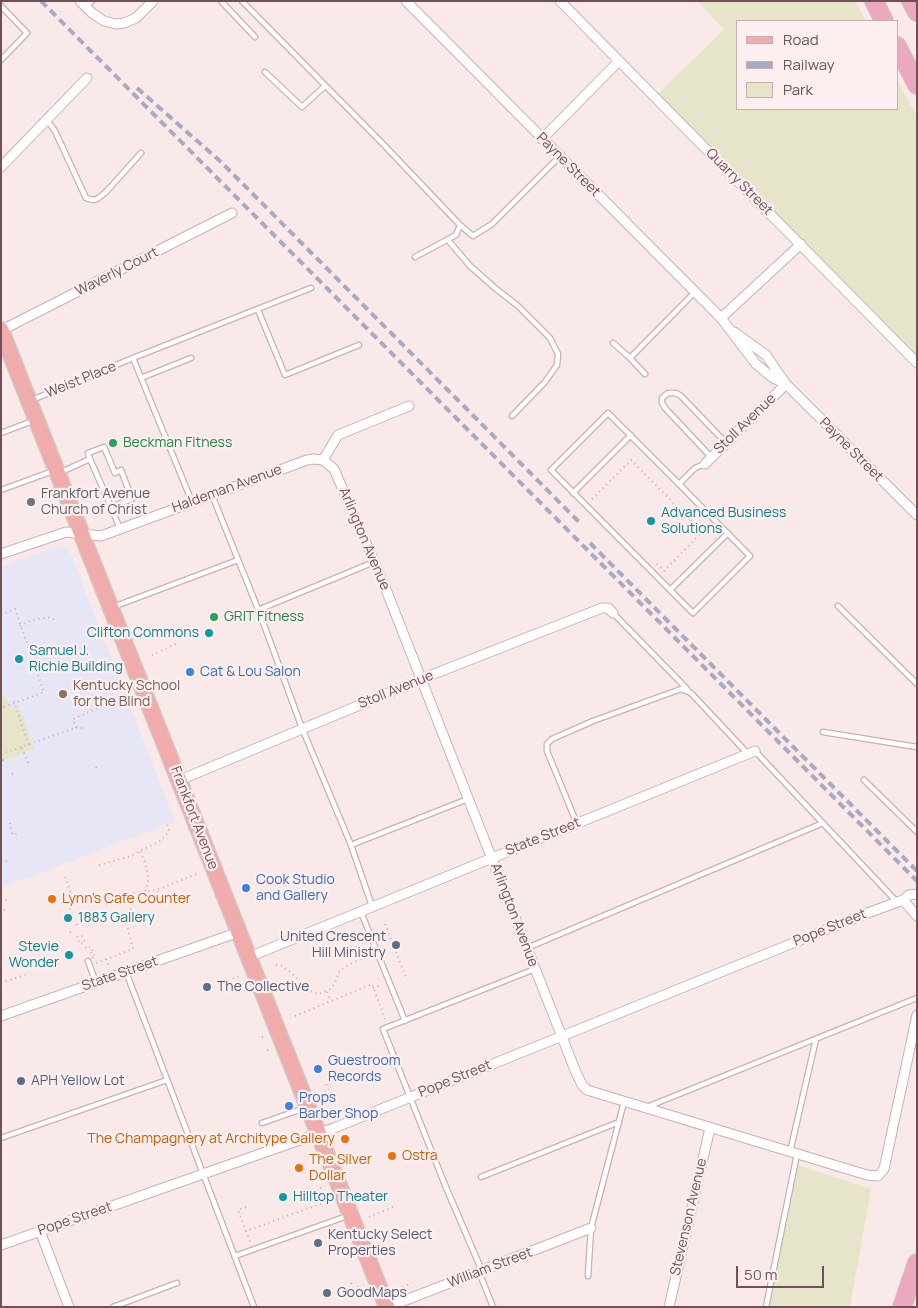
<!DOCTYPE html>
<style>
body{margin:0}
#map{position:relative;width:918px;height:1308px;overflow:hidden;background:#fae9e9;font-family:Manrope,sans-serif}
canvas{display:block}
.frame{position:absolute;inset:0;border:2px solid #715058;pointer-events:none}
.legend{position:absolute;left:736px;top:20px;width:162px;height:90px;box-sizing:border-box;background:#fdefef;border:1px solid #c5afb3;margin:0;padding:6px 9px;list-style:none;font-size:15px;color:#715058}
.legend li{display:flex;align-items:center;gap:10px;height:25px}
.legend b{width:25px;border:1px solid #c5afb3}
.scale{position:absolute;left:736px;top:1266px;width:88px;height:22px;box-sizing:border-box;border:2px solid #715058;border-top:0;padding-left:6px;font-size:15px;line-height:18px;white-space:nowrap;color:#715058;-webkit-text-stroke:4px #fdefef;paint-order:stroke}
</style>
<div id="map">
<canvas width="918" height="1308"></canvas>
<div class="frame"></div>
<ul class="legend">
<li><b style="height:6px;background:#efacaa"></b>Road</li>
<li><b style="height:6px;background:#a8aac2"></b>Railway</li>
<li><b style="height:14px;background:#e6e5c9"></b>Park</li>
</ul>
<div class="scale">50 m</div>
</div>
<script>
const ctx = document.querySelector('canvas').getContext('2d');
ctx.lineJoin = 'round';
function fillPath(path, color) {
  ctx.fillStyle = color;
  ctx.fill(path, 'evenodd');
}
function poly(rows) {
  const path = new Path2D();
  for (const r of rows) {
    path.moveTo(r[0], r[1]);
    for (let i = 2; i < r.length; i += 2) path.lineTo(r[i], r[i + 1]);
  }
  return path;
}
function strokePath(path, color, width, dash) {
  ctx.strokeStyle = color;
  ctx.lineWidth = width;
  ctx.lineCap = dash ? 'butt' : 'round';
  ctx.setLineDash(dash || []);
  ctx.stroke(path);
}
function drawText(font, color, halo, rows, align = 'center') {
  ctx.font = font + ' Manrope,sans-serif';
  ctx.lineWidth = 4.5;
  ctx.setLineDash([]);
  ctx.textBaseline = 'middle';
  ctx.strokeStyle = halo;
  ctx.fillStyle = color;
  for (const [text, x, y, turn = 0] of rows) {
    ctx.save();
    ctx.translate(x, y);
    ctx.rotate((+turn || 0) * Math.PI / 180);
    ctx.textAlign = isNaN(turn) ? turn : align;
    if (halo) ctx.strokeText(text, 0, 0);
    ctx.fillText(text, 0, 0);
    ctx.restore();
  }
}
const education = poly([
 [68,547,175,821,1,888,1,567,54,548]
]);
const green = poly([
 [697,1,855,1,866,21,737,21,737,109,897,109,897,79,917,117,917,357,657,95,724,29],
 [1,695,7,698,11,709,19,706,34,749,2,761],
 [798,1165,871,1189,850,1307,769,1307]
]);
const path = poly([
 [592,499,631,460,702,532,664,571,654,561],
 [31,502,50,494],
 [1,615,15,609,44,692,1,708],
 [20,626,30,621,43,618,48,617,57,621],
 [152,655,178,643],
 [14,701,29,745],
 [76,728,73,719,98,708,108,694],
 [22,748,29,766],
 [1,754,78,727,85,729],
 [1,755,3,760,1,760],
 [96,767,97,769],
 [12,774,15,773],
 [10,823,13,835,19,833],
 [140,852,145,862,148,875,148,884,145,891],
 [1,860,9,861],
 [99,865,128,857,160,841,169,832,167,823],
 [65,877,73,899,69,900],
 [245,888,246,888],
 [1,902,9,899],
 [106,905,121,899,133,893,157,890,199,873],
 [70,908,72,913],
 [4,910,5,910],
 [90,911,92,910],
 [77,924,78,927],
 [385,924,407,980],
 [70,932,71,933],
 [77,936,80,944,85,942,81,934],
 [86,947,87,949,90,947],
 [92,950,95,957,93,958,90,951,92,950],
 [106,959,109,968],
 [96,963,133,949,127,925,131,908,134,902,158,893,157,890],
 [276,965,283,966,296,977,303,986,312,992,318,994,330,989,334,985,340,970,362,958],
 [228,980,240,976],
 [1,983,27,974],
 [373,988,381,985],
 [327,992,331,1001],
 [295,1016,372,984,385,1019],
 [262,1037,264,1036],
 [267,1050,269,1049],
 [316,1070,318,1069],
 [325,1092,329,1090,326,1084,328,1083],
 [329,1103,330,1102],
 [342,1141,345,1139],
 [348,1156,355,1153],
 [311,1171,316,1169],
 [320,1188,323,1187],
 [246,1207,238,1210,246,1231,329,1201],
 [369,1217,395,1206],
 [246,1231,250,1242],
 [351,1283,354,1293],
 [353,1289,362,1285],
 [398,1289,412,1283]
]);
const service = poly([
 [221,1,255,37],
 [242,1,384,145,460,225,473,236,492,224,560,156],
 [1,6,27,33,1,60],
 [86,7,92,1],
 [265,72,302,107,325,86],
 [47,120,55,131,86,198,93,200,97,199,106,192,141,153],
 [448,240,470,266,495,288,518,306,550,338,558,354,557,365,545,382,512,416],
 [415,257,456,235,460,225],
 [258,310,285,375,359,345],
 [613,343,630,358,695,292],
 [630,358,645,374],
 [141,378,191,358],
 [32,400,133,358],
 [1,433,35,420],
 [711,457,665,408,662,403,662,398,668,393,676,393,681,396,726,443],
 [90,459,111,507],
 [59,473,90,459,88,453,104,447,115,473,121,470,132,499,111,507,120,529],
 [679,484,750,556,693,613,551,470,608,413,679,484,695,468,705,464],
 [1,490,53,471],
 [573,493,631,435],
 [212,495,260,614,302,728,351,845,372,906],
 [192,502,133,358,311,288],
 [670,590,728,533],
 [838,606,917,684],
 [113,607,238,560],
 [258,610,374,562],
 [613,613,687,689],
 [823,732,917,747],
 [755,751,897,902],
 [864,780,917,832],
 [577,824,547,751,547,744,552,739,593,721,681,689,691,693,748,754],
 [351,845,468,799],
 [361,912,405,1021],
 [527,948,823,823],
 [88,961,96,983],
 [126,972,254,1307],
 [647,1107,917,998],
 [262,1123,305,1108],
 [1,1138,167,1080],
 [790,1152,816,1039],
 [481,1177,619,1122],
 [235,1256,347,1216],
 [482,1271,445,1185,383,1029,535,969],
 [479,1272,493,1307],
 [588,1276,591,1228,624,1102],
 [113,1307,177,1283],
 [766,1307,797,1154]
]);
const minor = poly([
 [80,1,92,13,104,21,116,24,124,23,136,18,153,1],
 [406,1,721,318,756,364,773,378,786,384],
 [560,1,917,363],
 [542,139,619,61],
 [1,167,87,78],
 [721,318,801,244],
 [2,330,232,213],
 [734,332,766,355,786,384,917,515],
 [323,460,338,435,409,406],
 [705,464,786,384],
 [1,554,66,532,101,536,307,460,314,459,323,460,334,469,385,587,575,1070,582,1085,587,1090,867,1175,878,1176,884,1169,917,1015],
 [180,780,434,674,602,608,608,608,613,613],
 [903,900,917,916],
 [249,957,755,751],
 [1,1016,239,932],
 [40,1231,69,1307],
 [1,1245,334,1128,865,914,903,900,909,895,917,894],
 [388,1307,591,1228],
 [669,1307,710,1128]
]);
const primary = poly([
 [1,330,387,1307]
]);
const motorway = poly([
 [874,1,884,21],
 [911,1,917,12],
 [897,46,917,85],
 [902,1307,917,1263]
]);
const rail = poly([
 [41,1,917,881],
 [137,88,220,161,580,523],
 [590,543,917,871]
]);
const markers = [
 [113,443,5,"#2e9e5b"],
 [31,502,5,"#6b7280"],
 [651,521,5,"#0f9aa8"],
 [214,617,5,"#2e9e5b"],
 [209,633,5,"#0f9aa8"],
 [19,659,5,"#0f9aa8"],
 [190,672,5,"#3f7fe0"],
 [63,694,5,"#8d6e63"],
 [246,888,5,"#3f7fe0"],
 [52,899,5,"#e8710a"],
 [68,918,5,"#0f9aa8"],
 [396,945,5,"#5c6f8a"],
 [69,955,5,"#0f9aa8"],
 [207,987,5,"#5c6f8a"],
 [318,1069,5,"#3f7fe0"],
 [21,1081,5,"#5c6f8a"],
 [289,1106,5,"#3f7fe0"],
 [345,1139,5,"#e8710a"],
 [392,1156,5,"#e8710a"],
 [299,1168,5,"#e8710a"],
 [283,1197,5,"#0f9aa8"],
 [318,1243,5,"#5c6f8a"],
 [327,1293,5,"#5c6f8a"]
];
const streetNames = [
 ["Payne Street",568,165,45],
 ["Quarry Street",739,182,45],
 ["Waverly Court",117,272,-27],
 ["Weist Place",81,380,-22],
 ["Stoll Avenue",745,424,-44],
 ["Payne Street",851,450,45],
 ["Haldeman Avenue",227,489,-20],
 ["Arlington Avenue",364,539,67],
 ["Stoll Avenue",396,690,-22],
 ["Frankfort Avenue",194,818,69],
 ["State Street",543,837,-22],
 ["Arlington Avenue",514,915,69],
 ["Pope Street",830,928,-22],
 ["State Street",120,974,-19],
 ["Pope Street",455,1079,-22],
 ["Stevenson Avenue",689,1217,-77],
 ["Pope Street",75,1219,-19],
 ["William Street",490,1268,-21]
];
const leisureNames = [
 ["Beckman Fitness",123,443],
 ["GRIT Fitness",224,617]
];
const worshipNames = [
 ["Frankfort Avenue",41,494],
 ["Church of Christ",41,510]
];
const cultureNames = [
 ["Advanced Business",661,513],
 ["Solutions",661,529],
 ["Clifton Commons",199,633,"right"],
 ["Samuel J.",29,651],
 ["Richie Building",29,667],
 ["1883 Gallery",78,918],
 ["Stevie",59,947,"right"],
 ["Wonder",59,963,"right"],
 ["Hilltop Theater",293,1197]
];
const shopNames = [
 ["Cat & Lou Salon",200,672],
 ["Cook Studio",256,880],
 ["and Gallery",256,896],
 ["Guestroom",328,1061],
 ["Records",328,1077],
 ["Props",299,1098],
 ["Barber Shop",299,1114]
];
const educationNames = [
 ["Kentucky School",73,686],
 ["for the Blind",73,702]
];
const foodNames = [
 ["Lynn's Cafe Counter",62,899],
 ["The Champagnery at Architype Gallery",335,1139,"right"],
 ["Ostra",402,1156],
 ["The Silver",309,1160],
 ["Dollar",309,1176]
];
const serviceNames = [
 ["United Crescent",386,937,"right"],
 ["Hill Ministry",386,953,"right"],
 ["The Collective",217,987],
 ["APH Yellow Lot",31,1081],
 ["Kentucky Select",328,1235],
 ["Properties",328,1251],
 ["GoodMaps",337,1293]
];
fillPath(education, '#e6e6f6');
fillPath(green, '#e6e5c9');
strokePath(service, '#cab0b4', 7);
strokePath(minor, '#cab0b4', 11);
strokePath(primary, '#d2c7ca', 18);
strokePath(motorway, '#d2c7ca', 20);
strokePath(path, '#d0a7b0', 2, [1, 4]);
strokePath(service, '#fff', 4.5);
strokePath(minor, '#fff', 9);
strokePath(primary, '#efacaa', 15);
strokePath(motorway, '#eba8bf', 18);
strokePath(rail, '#a8aac2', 4, [8, 5]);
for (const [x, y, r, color] of markers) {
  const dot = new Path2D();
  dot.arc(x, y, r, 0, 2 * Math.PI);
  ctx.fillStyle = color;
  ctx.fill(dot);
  strokePath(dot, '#fdefef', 2);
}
drawText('14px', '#715058', '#fdefef', streetNames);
drawText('14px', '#27864d', '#fdefef', leisureNames, 'left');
drawText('14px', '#5b616d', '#fdefef', worshipNames, 'left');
drawText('14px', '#0d838f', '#fdefef', cultureNames, 'left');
drawText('14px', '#366cbe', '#fdefef', shopNames, 'left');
drawText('14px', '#785e54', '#fdefef', educationNames, 'left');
drawText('14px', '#c56008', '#fdefef', foodNames, 'left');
drawText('14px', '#4e5e75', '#fdefef', serviceNames, 'left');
</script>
